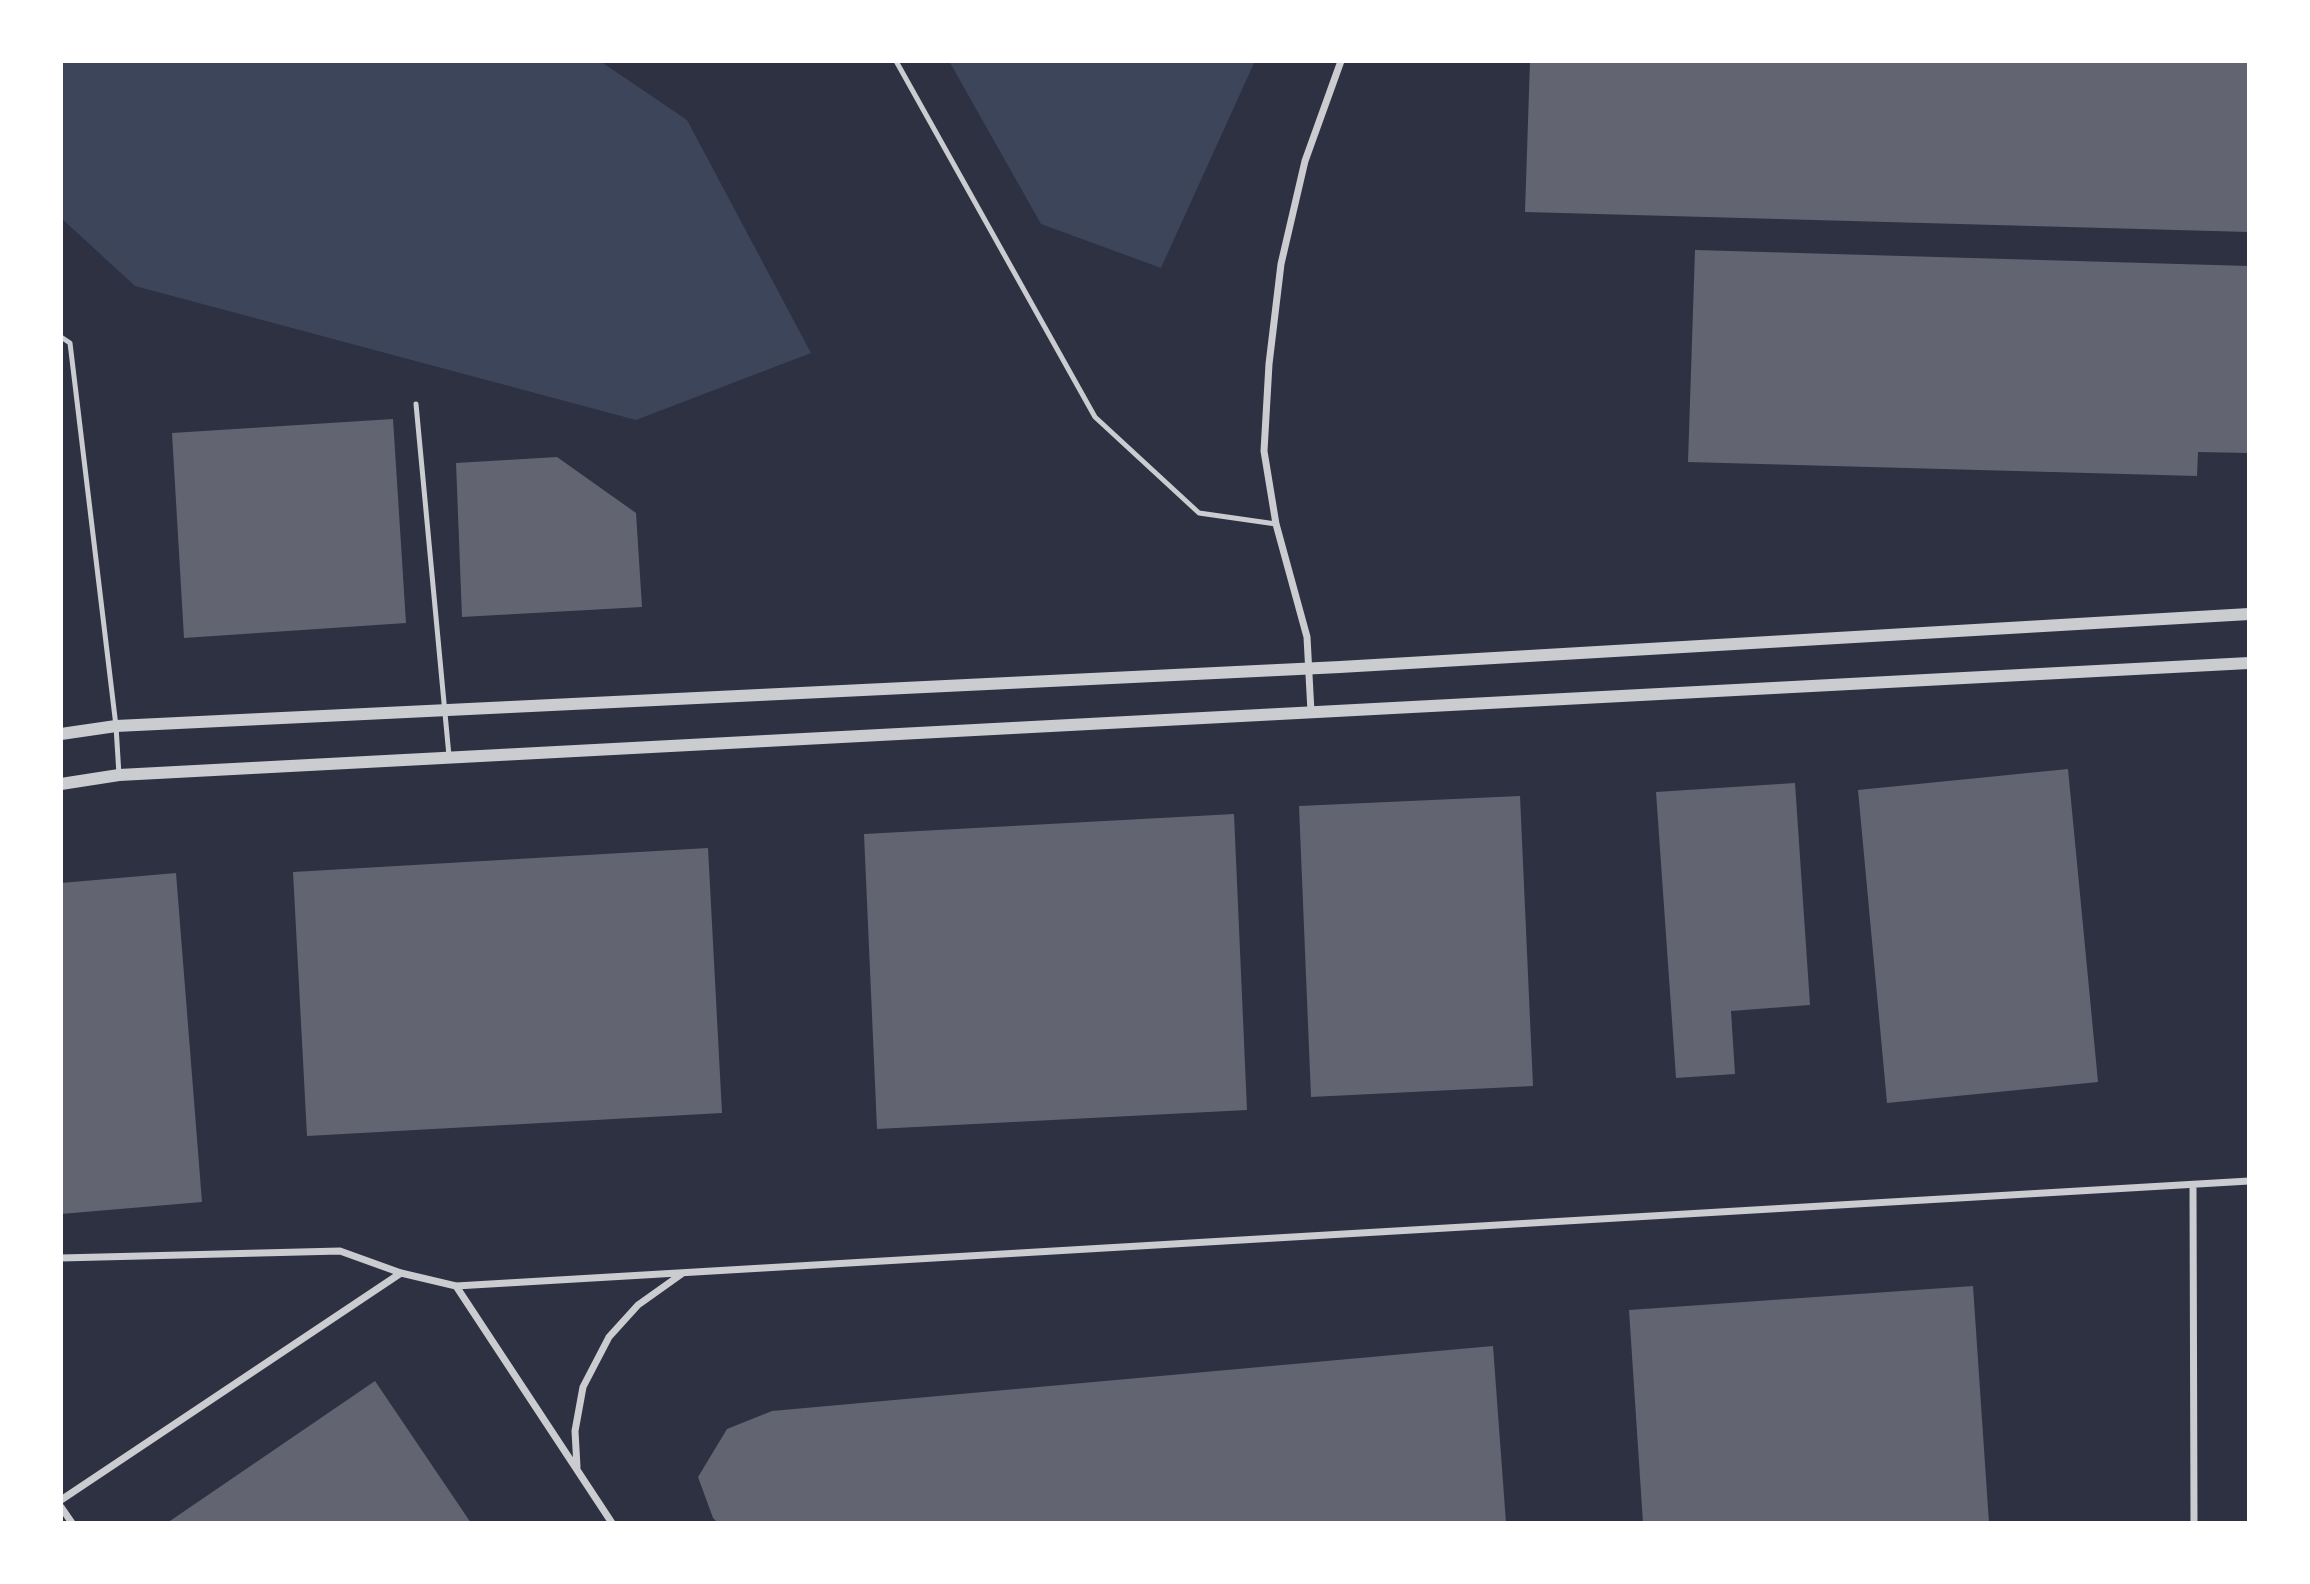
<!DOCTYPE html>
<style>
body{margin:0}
#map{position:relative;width:2310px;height:1584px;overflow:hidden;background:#2d3142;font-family:Quicksand,sans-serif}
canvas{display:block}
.frame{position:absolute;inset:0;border:63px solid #fff;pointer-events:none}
</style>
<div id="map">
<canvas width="2310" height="1584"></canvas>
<div class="frame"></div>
</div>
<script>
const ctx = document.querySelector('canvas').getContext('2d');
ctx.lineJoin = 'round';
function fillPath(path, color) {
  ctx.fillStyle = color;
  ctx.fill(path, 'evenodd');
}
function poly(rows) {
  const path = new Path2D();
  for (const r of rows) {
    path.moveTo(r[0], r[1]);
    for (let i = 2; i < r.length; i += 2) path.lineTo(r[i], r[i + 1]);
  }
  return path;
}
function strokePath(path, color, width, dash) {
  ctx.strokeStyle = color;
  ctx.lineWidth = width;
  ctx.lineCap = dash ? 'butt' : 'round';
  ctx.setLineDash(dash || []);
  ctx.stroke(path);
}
const green = poly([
 [61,61,600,61,687,120,811,353,636,420,135,286,61,218],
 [949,61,1255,61,1161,268,1041,224]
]);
const building = poly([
 [1530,61,2249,61,2249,232,1525,212],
 [1695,250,2249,266,2249,453,2198,452,2197,476,1688,462],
 [393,419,406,623,184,638,172,433],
 [557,457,636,513,642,607,462,617,456,463],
 [2068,769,2098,1082,1887,1103,1858,790],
 [1795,783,1810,1005,1731,1011,1735,1074,1676,1078,1656,792],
 [1520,796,1533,1086,1311,1097,1299,806],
 [1234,814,1247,1110,877,1129,864,834],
 [708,848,722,1113,307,1136,293,872],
 [176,873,202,1202,61,1214,61,883],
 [1973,1286,1989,1523,1643,1523,1629,1310],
 [1493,1346,1506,1523,718,1523,713,1518,698,1477,727,1429,772,1411],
 [375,1381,471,1523,167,1523]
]);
const service = poly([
 [896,61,1095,417,1199,513,1276,524],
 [61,337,70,343,116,726,119,775],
 [416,404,449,756]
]);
const minor = poly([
 [1311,712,1307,637,1276,524,1264,451,1269,364,1281,264,1305,161,1341,61],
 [2193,1185,2194,1523],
 [61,1258,340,1251,401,1273,456,1286,2249,1181],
 [456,1286,612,1523],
 [577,1467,575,1431,583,1387,609,1337,638,1305,683,1273],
 [61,1500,401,1273],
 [61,1507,72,1523]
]);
const tertiary = poly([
 [61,734,116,726,1340,667,2249,614],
 [61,784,119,775,2249,663]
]);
fillPath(green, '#3c4559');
fillPath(building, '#626471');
strokePath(service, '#caccd0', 5);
strokePath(minor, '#caccd0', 7);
strokePath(tertiary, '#caccd0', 12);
</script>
